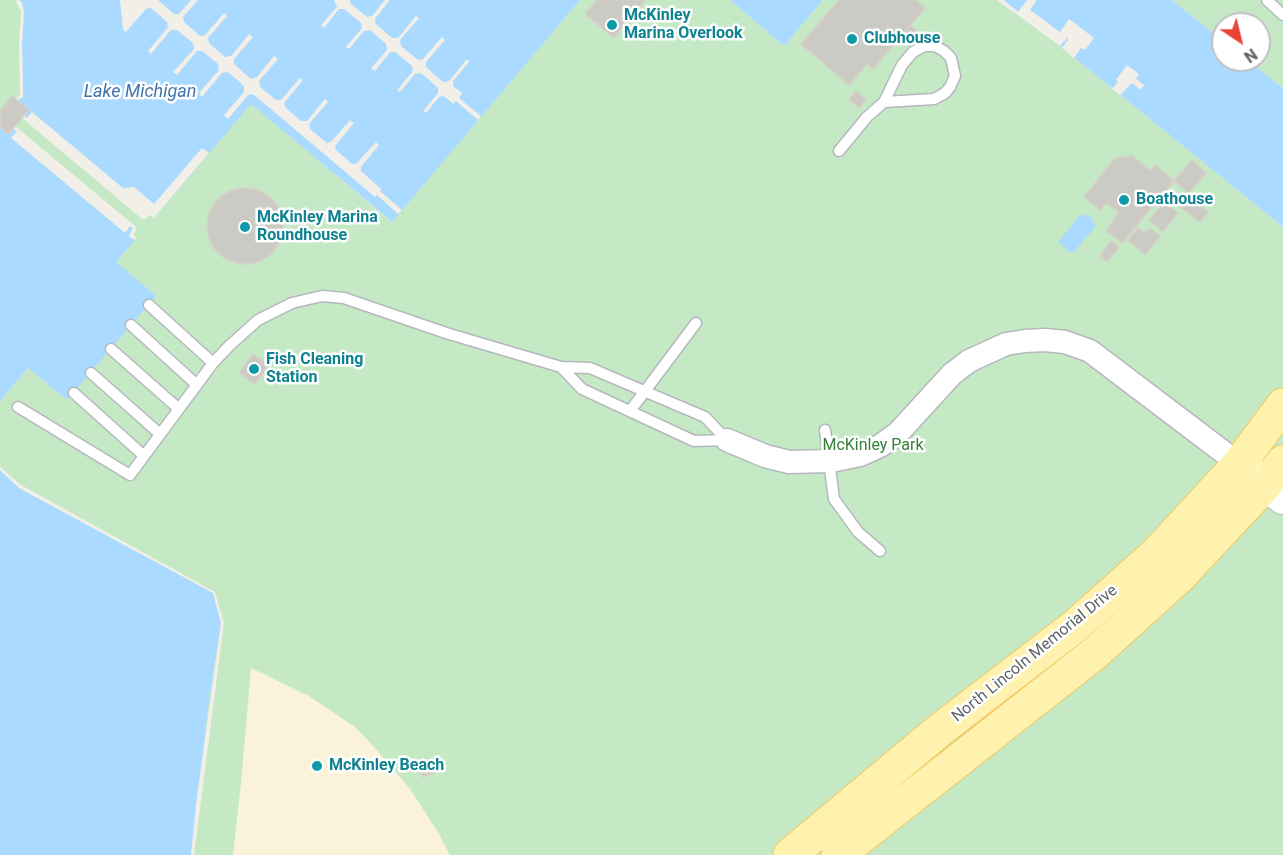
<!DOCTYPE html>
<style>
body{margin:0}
#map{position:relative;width:1283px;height:855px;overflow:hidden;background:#f1efe8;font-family:Roboto,sans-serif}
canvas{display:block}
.north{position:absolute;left:1211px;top:12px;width:60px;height:60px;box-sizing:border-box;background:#fff;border:2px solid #bfc1c3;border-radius:50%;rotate:145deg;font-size:16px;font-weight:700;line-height:24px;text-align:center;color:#5f6368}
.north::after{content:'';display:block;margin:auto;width:21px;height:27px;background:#ea4335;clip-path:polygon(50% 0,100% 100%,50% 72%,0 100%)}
</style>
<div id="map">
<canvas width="1283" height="855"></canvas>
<div class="north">N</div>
</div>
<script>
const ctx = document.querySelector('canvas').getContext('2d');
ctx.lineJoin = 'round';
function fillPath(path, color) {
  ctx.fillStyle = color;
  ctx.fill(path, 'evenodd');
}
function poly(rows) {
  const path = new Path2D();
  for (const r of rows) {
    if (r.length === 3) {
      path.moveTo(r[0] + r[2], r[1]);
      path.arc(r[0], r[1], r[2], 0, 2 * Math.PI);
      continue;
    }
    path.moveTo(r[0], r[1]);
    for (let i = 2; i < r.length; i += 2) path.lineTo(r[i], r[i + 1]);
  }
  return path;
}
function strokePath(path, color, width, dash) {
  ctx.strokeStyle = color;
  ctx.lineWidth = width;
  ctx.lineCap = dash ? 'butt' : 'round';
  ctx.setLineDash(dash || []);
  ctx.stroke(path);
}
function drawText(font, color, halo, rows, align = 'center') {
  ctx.font = font + ' Roboto,sans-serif';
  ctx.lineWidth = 5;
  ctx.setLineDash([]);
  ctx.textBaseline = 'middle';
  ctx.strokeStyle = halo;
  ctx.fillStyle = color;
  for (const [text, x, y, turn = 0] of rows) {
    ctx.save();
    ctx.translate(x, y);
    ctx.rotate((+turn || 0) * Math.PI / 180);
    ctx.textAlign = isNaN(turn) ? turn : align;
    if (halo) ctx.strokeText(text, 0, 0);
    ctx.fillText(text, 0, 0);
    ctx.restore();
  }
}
const green = poly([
 [0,0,18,0,24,12,22,43,23,97,29,110,24,116,144,216,251,103,391,222,580,0,730,0,784,46,823,0,997,0,1060,46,1283,227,1283,855,191,855,196,804,19,488,0,470,0,401,28,368,67,400,116,262,134,241,129,236,133,228,13,128,0,127],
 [1172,0,1283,0,1283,88,1247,60,1259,60,1259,24,1223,24,1223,41]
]);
const sand = poly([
 [251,668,309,696,355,727,376,749,410,789,438,832,450,855,233,855,241,783]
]);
const water = poly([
 [18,0,580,0,392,222,251,104,156,216,149,211,144,216,24,116,18,100,23,97,22,43,24,12,21,1],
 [730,0,823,0,784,46],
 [997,0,1172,0,1223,41,1223,60,1247,60,1283,88,1283,227,1060,46],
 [0,127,13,128,134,229,129,236,135,240,116,262,156,296,67,400,28,368,0,401],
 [1081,214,1085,217,1087,214,1094,220,1092,222,1096,226,1072,254,1058,242],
 [0,470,19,488,213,593,221,623,209,700,191,855,0,855]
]);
const pier = poly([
 [15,0,21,1,24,12,22,43,23,97,18,100,29,110,24,116,27,118,32,112,123,188,134,187,154,204,202,148,209,153,154,218,150,215,145,219,142,219,22,118,15,100,20,95,19,43,21,12],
 [120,0,158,0,174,14,179,14,191,0,198,0,183,17,184,22,200,36,205,35,224,13,227,16,208,38,209,43,225,57,231,56,249,34,253,37,234,59,234,64,251,79,257,77,274,56,278,59,259,81,260,87,276,100,281,100,300,78,303,80,284,103,285,107,301,121,307,121,325,99,328,102,309,124,310,129,327,143,331,142,350,120,354,123,335,146,336,150,352,164,357,163,376,142,379,145,361,167,361,171,381,189,380,191,402,210,398,214,377,195,375,197,253,94,248,95,228,119,224,115,244,92,244,86,228,72,222,73,202,97,199,93,219,70,218,64,202,51,197,51,177,75,173,72,194,49,193,43,177,30,171,30,151,54,148,51,168,27,167,22,151,8,146,9,126,32,123,30],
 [334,0,350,0,350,3,367,17,372,16,385,0,390,0,375,19,375,23,392,38,398,38,416,16,419,18,400,40,401,46,418,60,423,59,442,37,445,40,426,62,426,67,443,82,449,81,467,59,469,62,453,81,453,86,462,93,459,98,481,116,478,120,456,101,453,104,444,96,439,97,426,113,423,111,438,93,438,88,421,73,415,74,400,92,397,90,413,71,412,66,395,52,390,52,375,71,371,68,387,50,386,44,370,30,364,31,349,49,346,47,362,28,361,23,344,9,339,9,324,28,321,25,337,7],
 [997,0,1004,0,1018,12,1027,0,1037,0,1030,10,1060,32,1069,19,1094,38,1085,50,1081,48,1074,58,1062,48,1068,40,1067,38,1060,46],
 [1127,65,1139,74,1136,79,1144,85,1141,90,1132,83,1120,95,1112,89,1118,82,1116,80],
 [0,124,15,126,135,226,136,230,133,235,137,238,135,240,129,236,133,228,130,226,125,233,11,138,17,131,13,128,8,134,0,127],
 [0,467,21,485,215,592,224,623,194,855,191,855,196,804,221,623,213,593,19,488,0,470]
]);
const building = poly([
 [597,0,645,0,614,38,585,14,597,0],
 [839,0,916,0,925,8,873,69,867,64,849,85,801,44,839,0],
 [910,25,925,38,918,46,903,34,910,25],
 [856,91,866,99,859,108,849,99,856,91],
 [12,96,29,110,8,134,0,127,0,111,12,96],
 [1132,156,1151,171,1155,165,1174,181,1122,243,1106,231,1119,212,1106,203,1100,210,1084,197,1115,158,1132,156],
 [1192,160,1206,173,1189,193,1174,181,1192,160],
 [245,226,38],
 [1189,197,1208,212,1200,222,1180,207,1189,197],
 [1164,202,1178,213,1163,232,1149,220,1164,202],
 [1138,228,1145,233,1150,228,1160,236,1145,255,1128,240,1138,228],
 [1111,241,1119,247,1107,262,1100,256,1111,241],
 [253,354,269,365,255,384,239,373,253,354],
 [429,758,434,773,422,777,417,762,429,758]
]);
const lane = poly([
 [1267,0,1283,15],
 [839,151,867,117,884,102,902,65,913,52,924,46,935,46,944,51,951,58,955,76,950,87,945,93,934,99,884,102],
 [149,305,213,363],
 [131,325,197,385],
 [111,349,179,409],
 [561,367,582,389,694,441,727,440],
 [91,373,160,434],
 [74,393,143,455],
 [18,407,130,475,213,363,229,346,258,320,292,303,322,296,344,298,446,333,561,367,590,368,705,417,727,440],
 [630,411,696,323],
 [825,430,834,499,858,532,880,551]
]);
const street = poly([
 [727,440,765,456,789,462,831,461,860,455,880,446,898,433,952,374,969,361,1006,344,1025,341,1045,340,1065,342,1090,351,1239,464]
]);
const secondary = poly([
 [1239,464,1283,498]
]);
const primary = poly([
 [790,855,941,729,1075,626,1157,553,1239,464,1283,405],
 [838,855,1095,653,1179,577,1265,485,1283,462]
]);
const markers = [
 [612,25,6,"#0f9aa8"],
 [852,39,6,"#0f9aa8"],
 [1124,200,6,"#0f9aa8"],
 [245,227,6,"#0f9aa8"],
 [254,369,6,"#0f9aa8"],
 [317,766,6,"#0f9aa8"]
];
const cultureNames = [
 ["McKinley",624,16],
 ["Marina Overlook",624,34],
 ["Clubhouse",864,39],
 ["Boathouse",1136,200],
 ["McKinley Marina",257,218],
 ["Roundhouse",257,236],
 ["Fish Cleaning",266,360],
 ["Station",266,378],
 ["McKinley Beach",329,766]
];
const parkNames = [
 ["McKinley Park",873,446]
];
const streetNames = [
 ["North Lincoln Memorial Drive",1035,654,-39]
];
const waterNames = [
 ["Lake Michigan",140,92]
];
fillPath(green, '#c5e8c5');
fillPath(sand, '#fbf3d9');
fillPath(water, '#aadaff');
fillPath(pier, '#f1efe8');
fillPath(building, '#cccac5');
strokePath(building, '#d6d1c6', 1.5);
strokePath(lane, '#b5b8bc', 13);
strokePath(street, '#b5b8bc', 25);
strokePath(secondary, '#b6babf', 34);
strokePath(primary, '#f2c960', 35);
strokePath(lane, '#fff', 10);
strokePath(street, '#fff', 22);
strokePath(secondary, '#fff', 32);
strokePath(primary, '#fff2af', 33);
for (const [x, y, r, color] of markers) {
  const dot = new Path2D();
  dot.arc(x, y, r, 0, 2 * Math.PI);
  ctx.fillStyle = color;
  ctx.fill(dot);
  strokePath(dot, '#fff', 2);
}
drawText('bold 16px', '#0d838f', '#fff', cultureNames, 'left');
drawText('16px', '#348238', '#fff', parkNames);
drawText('16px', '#5f6368', '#fff', streetNames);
drawText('italic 18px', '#4174aa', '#fff', waterNames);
</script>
